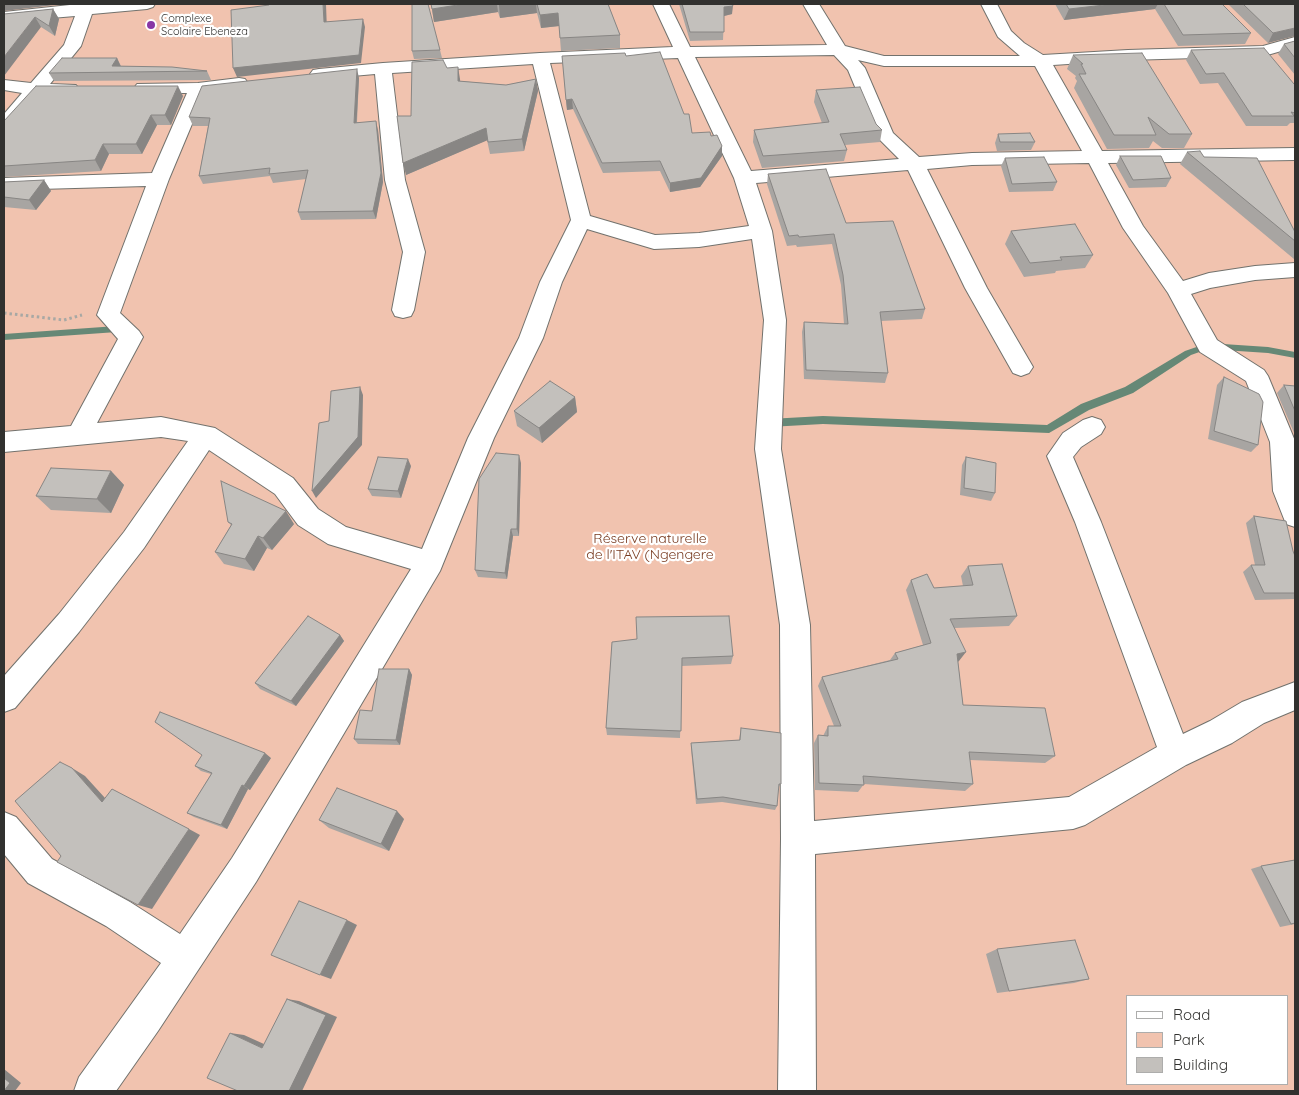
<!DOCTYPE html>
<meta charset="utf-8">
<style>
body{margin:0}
#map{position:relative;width:1299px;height:1095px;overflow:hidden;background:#f7f7f1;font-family:Quicksand,sans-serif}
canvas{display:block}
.frame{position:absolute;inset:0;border:5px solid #31312f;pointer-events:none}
.legend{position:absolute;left:1126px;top:995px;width:162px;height:90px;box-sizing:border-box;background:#fff;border:1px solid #adadac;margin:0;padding:6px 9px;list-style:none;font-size:15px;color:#31312f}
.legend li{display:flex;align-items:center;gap:10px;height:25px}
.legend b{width:25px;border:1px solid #adadac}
</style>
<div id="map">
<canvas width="1299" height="1095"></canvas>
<div class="frame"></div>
<ul class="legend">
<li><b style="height:6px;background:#fff"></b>Road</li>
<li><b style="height:14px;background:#f1c3af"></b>Park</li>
<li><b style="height:14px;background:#c3c0bc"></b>Building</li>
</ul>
</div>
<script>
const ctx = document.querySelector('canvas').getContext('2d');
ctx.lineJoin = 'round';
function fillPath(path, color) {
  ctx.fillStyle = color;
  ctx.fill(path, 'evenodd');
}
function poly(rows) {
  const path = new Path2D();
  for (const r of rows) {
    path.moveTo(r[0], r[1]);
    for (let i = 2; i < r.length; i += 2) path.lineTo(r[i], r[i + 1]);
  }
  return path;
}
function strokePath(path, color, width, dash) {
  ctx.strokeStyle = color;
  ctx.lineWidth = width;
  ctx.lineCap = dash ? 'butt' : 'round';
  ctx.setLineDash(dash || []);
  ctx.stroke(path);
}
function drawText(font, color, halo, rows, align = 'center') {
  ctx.font = font + ' Quicksand,sans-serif';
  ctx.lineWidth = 4.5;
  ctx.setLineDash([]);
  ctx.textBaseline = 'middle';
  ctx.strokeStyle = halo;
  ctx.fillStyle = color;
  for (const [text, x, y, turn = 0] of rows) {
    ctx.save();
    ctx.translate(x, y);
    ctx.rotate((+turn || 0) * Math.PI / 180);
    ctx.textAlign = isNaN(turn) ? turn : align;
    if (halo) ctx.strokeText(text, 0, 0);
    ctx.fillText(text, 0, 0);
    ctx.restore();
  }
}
const green = poly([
 [4,4,1295,4,1295,1091,4,1091],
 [1128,996,1288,996,1288,1084,1128,1084]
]);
const stream = poly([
 [117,326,122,329,117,332,4,340,4,334,117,326],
 [1208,343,1268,347,1295,352,1295,358,1268,353,1208,349,1191,355,1133,393,1089,410,1049,433,823,424,769,427,764,423,769,419,823,416,1047,425,1081,404,1125,387,1185,351,1208,343]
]);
const path = poly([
 [4,313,64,320,82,315]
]);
const minor = poly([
 [79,4,155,4,153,7,147,9,92,14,81,46,50,84,76,85,79,89,76,93,41,94,11,130,4,132,4,114,22,93,4,90,4,80,31,83,64,45,75,16,4,22,4,12,79,4],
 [653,4,669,4,690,47,827,45,803,4,819,4,845,46,884,56,1020,56,998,37,981,4,997,4,1011,31,1024,43,1043,55,1128,50,1263,46,1295,37,1295,47,1264,56,1128,60,1053,65,1102,151,1295,148,1295,160,1108,163,1143,226,1183,281,1209,273,1255,266,1295,263,1295,277,1255,280,1210,288,1191,294,1217,340,1264,370,1268,376,1295,441,1295,527,1286,524,1273,491,1270,442,1246,381,1200,352,1168,293,1123,228,1089,163,972,165,927,169,987,288,1033,367,1029,373,1021,376,1013,373,965,288,908,170,756,183,772,231,786,320,781,449,810,625,814,821,1069,797,1157,747,1075,522,1047,456,1063,433,1083,420,1092,417,1101,420,1105,427,1101,434,1081,447,1073,457,1101,522,1183,734,1210,721,1242,702,1295,682,1295,710,1264,723,1232,743,1186,765,1085,825,1073,829,815,854,816,1091,778,1091,781,839,780,625,755,449,764,320,752,239,699,247,654,249,587,229,562,282,543,338,494,438,440,571,256,882,158,1031,116,1091,74,1091,79,1077,161,963,106,926,28,883,4,854,4,812,16,817,52,859,130,902,180,934,232,858,411,569,328,544,298,525,275,494,209,450,144,548,79,632,15,708,4,712,4,676,59,614,124,532,188,441,161,437,4,452,4,432,71,426,118,339,97,315,146,186,4,190,4,178,152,173,187,93,143,93,137,92,134,88,137,84,198,83,239,78,245,79,248,83,245,87,205,93,169,179,120,313,139,331,143,337,97,423,161,417,215,428,293,478,318,509,346,527,422,549,468,438,519,338,540,282,571,220,533,64,392,73,405,180,425,252,414,310,411,316,403,318,395,316,392,310,403,252,385,180,375,74,319,79,313,78,310,74,313,70,319,69,383,63,540,53,673,47,653,4],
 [834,55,848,70,875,135,899,159,751,171,695,57,834,55],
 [678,58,734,178,749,226,699,233,655,235,590,216,550,63,678,58],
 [858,60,884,66,1035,66,1082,151,972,153,919,157,893,133,865,68,858,60]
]);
const wall = poly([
 [431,4,608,4,620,35,620,48,561,51,559,26,541,28,537,13,500,18,498,12,434,22],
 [679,4,732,4,732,14,724,16,723,40,690,41],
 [1055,4,1222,4,1251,33,1245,44,1178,46,1155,9,1064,20],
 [1230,4,1295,4,1268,43,1229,5],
 [53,9,59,19,55,36,41,27,4,14],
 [1295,41,1295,75,1278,54,1284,44],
 [440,50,442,58,414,59,412,51],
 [1191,50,1295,85,1295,123,1290,123,1287,126,1246,126,1218,83,1200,84,1186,60],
 [1073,55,1192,134,1184,148,1162,148,1153,141,1149,148,1107,149,1074,88,1077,81,1075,78,1076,76,1067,69],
 [562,56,626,56,692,133,711,136,722,146,722,156,700,187,670,192,660,171,603,173,573,109,567,110],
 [117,58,121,66,207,71,211,80,54,81,49,73],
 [447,68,460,79,460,81,506,85,536,79,538,91,524,151,490,154,487,140,406,175,411,116],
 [359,78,357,122,378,130,383,182,376,219,301,220,298,212,306,179,273,183,270,176,203,184,199,176,208,126,193,126,189,117],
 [816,90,876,124,882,130,880,142,845,145,847,150,844,161,762,168,753,142,754,130,822,123,814,102],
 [183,96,171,125,157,125,142,154,109,154,101,171,4,177,4,121],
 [998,134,1035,142,1031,150,997,151,995,143],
 [1187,152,1204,157,1295,232,1295,257,1294,259,1180,164],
 [1120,156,1171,178,1166,187,1129,188,1116,165],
 [1005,158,1057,182,1053,191,1009,192,1001,166],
 [768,174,846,223,925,309,922,319,881,321,888,373,885,383,804,379,802,332,804,322,844,324,841,285,832,244,797,247,796,245,787,246,767,184],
 [44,180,51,191,36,210,4,207,4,182],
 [1011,231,1093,255,1085,268,1056,271,1055,273,1024,277,1005,244],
 [1224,377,1258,445,1251,452,1208,439,1217,385],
 [1284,385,1295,386,1295,435,1277,393],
 [575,397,577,412,542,443,517,426,514,411],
 [966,457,995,493,991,501,960,495,962,465],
 [521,463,519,536,513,536,507,579,478,577,475,570],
 [411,466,401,498,372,496,368,489],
 [111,471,124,485,111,513,51,510,36,496],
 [1254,516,1295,556,1295,599,1255,600,1243,572,1251,565,1255,565,1246,523],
 [228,522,294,524,272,550,267,548,254,571,224,564,215,552,231,525],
 [968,566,1017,616,1009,626,955,628,959,661,958,662,963,705,1055,756,1045,763,970,760,973,784,965,791,864,784,858,792,815,790,814,743,818,735,823,736,828,726,834,726,818,686,822,677,890,660,895,653,923,645,906,590,911,580,934,588,963,586,961,576],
 [340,635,344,641,296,706,260,689,255,683],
 [612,642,733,656,731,664,682,666,680,738,607,735,606,728],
 [409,669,412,675,400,745,358,744,354,739,372,711],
 [741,728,781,784,778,788,777,806,775,810,722,802,696,804,691,748,691,743,739,740],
 [271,758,250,790,248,789,227,829,194,817,187,813,211,774,201,771,195,766],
 [404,819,389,851,329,828,319,820],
 [1295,860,1295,924,1280,927,1251,869,1261,866],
 [997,949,1089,979,1074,983,997,993,986,954]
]);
const shadedWall = poly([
 [4,4,63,4,4,11],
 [323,4,326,4,327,31,324,22],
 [464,4,497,4,498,12,434,22,432,9],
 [511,4,536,4,537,13,500,18,499,5],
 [1113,4,1158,4,1155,9,1064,20,1069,9],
 [733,6,732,14,724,16,724,7],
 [53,9,59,19,55,36,49,26],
 [558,13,559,26,541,28,540,15],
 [35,17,41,27,4,76,4,57],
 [363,19,365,27,361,63,237,77,233,68],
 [1295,28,1295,36,1268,43,1273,33],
 [117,58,121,67,112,66],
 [458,67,460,79,461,93,458,81],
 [357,69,359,78,356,131,354,123],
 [536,79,538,91,524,151,522,139],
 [178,86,183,96,171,125,165,115],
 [572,99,573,109,567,110,566,100],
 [151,115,157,125,142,154,136,144],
 [376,121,378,130,383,182,376,219,373,211],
 [486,128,488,140,406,175,403,163],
 [103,144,109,154,101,171,95,160],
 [722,146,722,156,700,187,670,192,670,183],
 [44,180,51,191,36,210,29,200],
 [360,387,363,395,362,445,316,498,312,491],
 [575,397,577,412,542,443,539,428],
 [519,455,521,463,519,536,517,529],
 [408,459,411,466,401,498,398,491],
 [111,471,124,485,111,513,97,499],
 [286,511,294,524,272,550,263,538],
 [511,529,513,536,507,579,505,573],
 [258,536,267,548,254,571,245,559],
 [340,635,344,641,296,706,291,701],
 [966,652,959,661,950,664,957,654],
 [409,669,412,675,400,745,396,740],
 [265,753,271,758,250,790,244,786],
 [72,768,85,776,115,809,102,802],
 [242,785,248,789,227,829,221,825],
 [397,811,404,819,389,851,381,844],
 [189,829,200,835,152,909,138,905],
 [347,920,357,925,331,979,320,975],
 [287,999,299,1001,337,1017,302,1091,289,1091],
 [230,1033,244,1035,275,1049,262,1048],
 [4,1069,21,1083,15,1091,4,1091]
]);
const building = poly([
 [269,4,323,4,324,22,363,19,359,55,233,68,231,10,269,5,269,4],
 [412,4,428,4,440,50,412,51,412,4],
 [431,4,464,4,432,9,431,4],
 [498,4,511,4,499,5,498,4],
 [537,4,608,4,620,35,560,38,558,13,540,15,537,4],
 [682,4,732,4,733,6,724,7,724,32,690,32,682,4],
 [1066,4,1113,4,1069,9,1066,4],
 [1164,4,1222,4,1251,33,1183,35,1164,4],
 [1243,4,1295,4,1295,28,1273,33,1243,4],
 [53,9,49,26,35,17,4,57,4,14,53,9],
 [1295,41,1295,58,1284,44,1295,41],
 [1264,48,1294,84,1295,85,1295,113,1291,112,1294,116,1252,116,1224,73,1206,74,1191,50,1264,48],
 [660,52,684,114,689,114,692,133,710,132,711,136,717,135,722,146,701,178,670,183,660,161,602,163,572,99,566,100,562,56,625,53,626,56,660,52],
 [1142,53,1192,134,1169,134,1148,117,1156,135,1114,135,1079,74,1086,74,1081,64,1083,64,1073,55,1142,53],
 [62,58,117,58,112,66,172,67,207,71,49,73,62,58],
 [443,60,447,68,458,67,458,81,506,85,536,79,522,139,488,142,486,128,403,163,397,116,411,116,412,62,443,60],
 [357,69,354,123,376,121,381,173,373,211,298,212,308,170,269,174,270,168,199,176,210,118,189,117,202,86,357,69],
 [36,86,178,86,165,115,151,115,136,144,103,144,95,160,4,166,4,121,36,86],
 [860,87,876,124,882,130,840,134,847,150,763,156,754,130,829,122,816,90,860,87],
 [1030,133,1035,142,1000,142,998,134,1030,133],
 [1200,151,1204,157,1257,158,1295,232,1295,241,1187,152,1200,151],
 [1120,156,1161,156,1171,178,1133,180,1120,156],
 [1044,157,1057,182,1012,184,1005,158,1044,157],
 [826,169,846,223,893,221,925,309,880,312,888,373,806,370,804,322,848,324,843,275,834,234,799,237,798,235,789,236,768,174,826,169],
 [44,180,29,200,4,197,4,182,44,180],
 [1075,224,1093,255,1060,257,1062,260,1030,263,1011,231,1075,224],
 [1224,377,1259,394,1263,402,1258,445,1214,431,1224,377],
 [550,381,575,397,539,428,514,411,550,381],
 [1284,385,1295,386,1295,411,1284,385],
 [360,387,358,437,312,491,319,423,329,421,331,391,360,387],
 [496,453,519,455,517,529,511,529,505,573,475,570,479,479,496,453],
 [378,457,408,459,398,491,368,489,378,457],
 [966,457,996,463,995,493,964,488,966,457],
 [51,468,111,471,97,499,36,496,51,468],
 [221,481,286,511,263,538,258,536,245,559,215,552,232,524,228,522,221,481],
 [1254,516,1286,521,1293,551,1295,556,1295,593,1264,593,1251,565,1265,565,1254,516],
 [1002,564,1017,616,950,619,966,652,957,654,963,705,1045,708,1055,756,969,752,973,784,863,776,864,785,819,783,818,735,828,736,828,726,841,726,822,677,898,659,895,653,931,643,911,580,927,574,934,588,973,585,968,566,1002,564],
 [308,616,340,635,291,701,255,683,308,616],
 [729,616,733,656,682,658,681,731,606,728,612,642,637,639,636,617,729,616],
 [379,669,409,669,396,740,354,739,360,710,372,711,379,669],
 [160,712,265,753,244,786,242,785,221,825,187,813,212,773,195,766,202,755,155,722,160,712],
 [741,728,781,733,781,784,779,784,777,806,723,797,697,799,691,743,740,740,741,728],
 [60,762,72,768,102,802,112,789,189,829,138,905,57,862,61,856,15,801,60,762],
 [337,788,397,811,381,844,319,820,337,788],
 [1295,860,1295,923,1291,924,1261,866,1295,860],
 [299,901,347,920,320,975,271,955,299,901],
 [1075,940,1089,979,1009,991,997,949,1075,940],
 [287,999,326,1015,289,1091,238,1091,207,1078,230,1033,262,1048,287,999],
 [4,1078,10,1083,4,1091,4,1078]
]);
const markers = [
 [151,25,5,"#8837a6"]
];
const farPoinames = [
 ["Complexe",161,19],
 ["Scolaire Ebeneza",161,32]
];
const parkNames = [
 ["Réserve naturelle",650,539],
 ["de l'ITAV (Ngengere",650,555]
];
fillPath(green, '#f1c3af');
fillPath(stream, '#668876');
strokePath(minor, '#72726d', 2);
strokePath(path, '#a8a8a4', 3, [2.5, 3]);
fillPath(minor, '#fff');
fillPath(wall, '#a8a5a2');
fillPath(shadedWall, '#888684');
fillPath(building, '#c3c0bc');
strokePath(building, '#888684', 1);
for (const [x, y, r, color] of markers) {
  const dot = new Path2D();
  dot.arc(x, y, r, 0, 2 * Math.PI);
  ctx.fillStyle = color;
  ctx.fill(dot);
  strokePath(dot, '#fff', 2);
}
drawText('11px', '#31312f', '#fff', farPoinames, 'left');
drawText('14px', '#783a1f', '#fff', parkNames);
</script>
